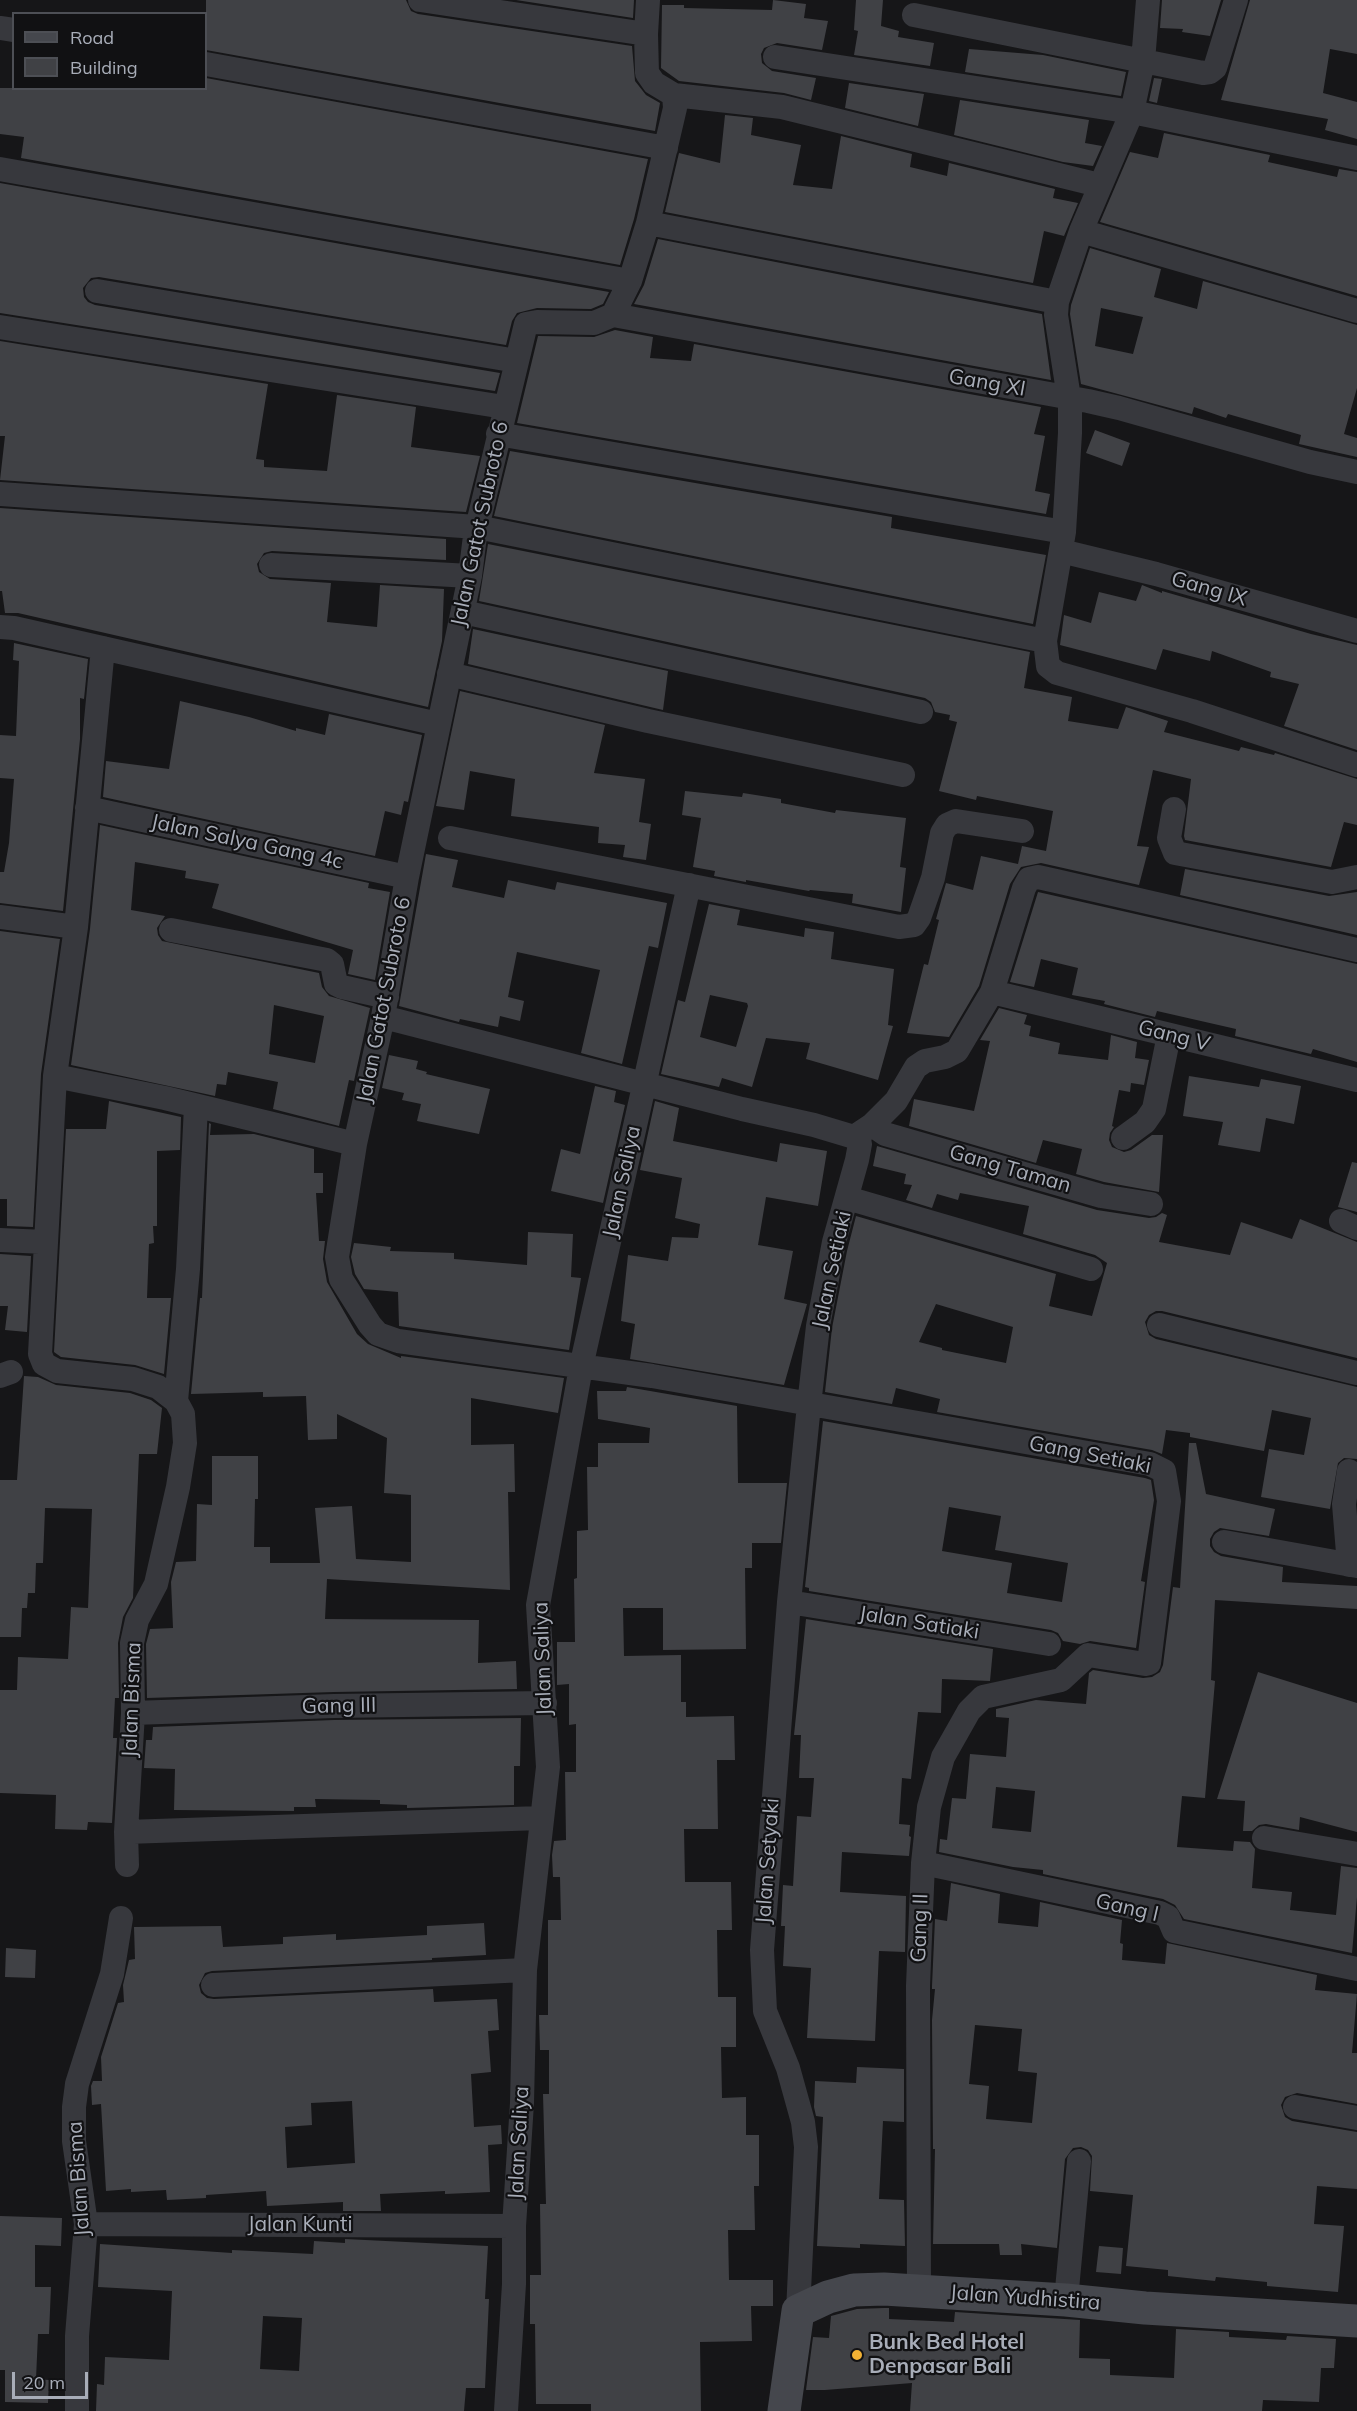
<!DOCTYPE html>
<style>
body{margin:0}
#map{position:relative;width:1357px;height:2411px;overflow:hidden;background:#161618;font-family:Mulish,sans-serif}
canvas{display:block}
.legend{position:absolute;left:12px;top:12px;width:195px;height:78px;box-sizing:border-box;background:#111113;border:2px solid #4d4f55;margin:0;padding:8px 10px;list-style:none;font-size:18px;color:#a8adb8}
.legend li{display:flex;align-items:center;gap:12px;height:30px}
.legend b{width:30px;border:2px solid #4d4f55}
.scale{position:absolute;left:12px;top:2372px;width:76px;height:27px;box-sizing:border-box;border:3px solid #a8adb8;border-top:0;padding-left:8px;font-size:18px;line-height:21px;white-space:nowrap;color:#a8adb8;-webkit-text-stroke:4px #111113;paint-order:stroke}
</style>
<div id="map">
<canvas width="1357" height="2411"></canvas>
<ul class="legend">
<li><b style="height:8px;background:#45474d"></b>Road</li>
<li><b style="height:16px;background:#404145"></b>Building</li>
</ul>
<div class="scale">20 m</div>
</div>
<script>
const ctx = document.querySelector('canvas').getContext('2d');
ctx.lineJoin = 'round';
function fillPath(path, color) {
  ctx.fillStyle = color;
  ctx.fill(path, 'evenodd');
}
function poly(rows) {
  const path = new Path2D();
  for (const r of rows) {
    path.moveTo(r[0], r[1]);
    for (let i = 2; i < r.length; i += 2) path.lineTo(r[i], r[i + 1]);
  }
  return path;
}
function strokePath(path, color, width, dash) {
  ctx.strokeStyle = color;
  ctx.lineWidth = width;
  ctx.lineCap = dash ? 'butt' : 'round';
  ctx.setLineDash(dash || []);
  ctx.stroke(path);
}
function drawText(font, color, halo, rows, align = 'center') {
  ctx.font = font + ' Mulish,sans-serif';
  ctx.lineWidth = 4.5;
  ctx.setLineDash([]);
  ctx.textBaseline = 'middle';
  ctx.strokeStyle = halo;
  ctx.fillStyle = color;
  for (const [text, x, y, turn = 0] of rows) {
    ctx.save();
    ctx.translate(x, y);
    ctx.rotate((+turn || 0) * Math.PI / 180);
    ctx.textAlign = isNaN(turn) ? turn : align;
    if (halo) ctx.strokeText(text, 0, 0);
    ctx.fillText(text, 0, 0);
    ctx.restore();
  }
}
const building = poly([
 [206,0,406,0,411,11,418,14,632,46,635,81,646,95,660,103,655,131,206,50],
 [516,0,634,0,633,18],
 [773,0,806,4,804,18,828,21,822,50,777,43,764,48,761,54,762,63,772,71,816,78,811,100,784,93,679,81,661,68,662,5,684,5,684,8,772,10],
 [856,0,883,0,881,26,899,31,898,37,934,43,930,66,854,55,858,31,854,30],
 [1162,0,1221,0,1210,36,1182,32,1183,29,1160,28],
 [1250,0,1357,0,1357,54,1330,49,1323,93,1357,102,1357,139,1325,130,1328,119,1221,100],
 [969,49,1043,55,1126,72,1121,96,965,72],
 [206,78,648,159,634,219,620,265,21,158,24,137,0,134,0,88,206,88],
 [1154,78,1162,79,1157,103,1149,101],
 [849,83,924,94,918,126,845,108],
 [960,100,1089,120,1085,143,1102,146,1093,166,1063,162,954,135],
 [725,115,753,118,751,135,801,145,793,185,832,189,841,136,912,154,910,167,947,176,949,163,1055,189,1053,198,1078,203,1064,236,1044,231,1033,283,665,212,679,153,720,163],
 [1164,133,1270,155,1268,162,1337,177,1339,169,1357,172,1357,296,1100,222,1130,152,1158,158],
 [0,183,609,292,603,304,591,309,537,308,517,313,512,321,506,345,99,277,91,278,83,288,84,297,88,302,95,305,500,373,495,391,0,313],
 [658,239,1042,314,1051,380,634,304,644,285],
 [1090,248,1161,269,1154,297,1197,309,1203,281,1357,325,1357,388,1344,434,1357,438,1357,457,1299,444,1301,435,1228,414,1226,418,1194,407,1192,414,1081,384,1070,314,1071,305],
 [1101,308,1143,317,1133,354,1095,346],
 [615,330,653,337,650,358,691,361,694,344,1041,407,1034,434,1045,436,1035,491,1050,494,1046,514,517,423,538,336,594,337],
 [0,341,268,384,256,459,264,460,264,467,327,471,337,395,416,407,411,447,480,456,466,512,0,480,5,436,0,436],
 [1095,430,1130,443,1122,466,1086,453],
 [510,451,892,517,891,528,1046,555,1033,624,494,516],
 [0,508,446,539,446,560,272,551,264,553,257,564,259,572,270,579,331,583,327,622,377,627,380,585,444,589,442,641,428,707,18,613,5,613,2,591,0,591],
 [488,544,1030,652,1024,688,1072,697,1068,721,1118,729,1126,707,1168,721,1164,732,1239,751,1241,747,1274,755,1275,753,1357,779,1357,825,1344,822,1331,867,1185,840,1184,836,1191,779,1153,770,1137,846,1149,847,1139,885,1041,863,1021,867,1010,884,979,986,949,1037,907,1033,924,964,928,965,939,920,936,919,946,883,973,890,981,856,1018,864,1022,846,1046,851,1053,811,977,796,976,800,939,791,957,722,949,720,950,715,935,712,931,702,925,698,479,601],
 [1142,585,1162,593,1162,591,1311,634,1357,645,1357,750,1284,726,1299,684,1270,677,1271,672,1212,651,1210,661,1163,649,1156,670,1060,645,1064,615,1091,623,1099,592,1136,601],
 [473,629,668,671,663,710,468,664],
 [14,643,88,659,84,699,80,698,80,739,63,911,0,903,0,872,4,872,9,843,14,779,0,778,0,735,16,736,19,661,13,660],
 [460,691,605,725,594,773,645,779,639,822,651,824,646,860,623,857,625,845,598,843,599,827,511,816,515,779,470,771,464,810,436,806],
 [180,701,249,717,296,731,296,728,325,735,329,714,422,735,408,802,404,801,401,815,385,811,375,856,103,797,106,761,169,769],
 [685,791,742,797,743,793,781,799,781,803,835,813,836,810,906,818,900,867,906,868,901,912,852,903,853,894,810,890,809,891,746,880,746,882,714,876,715,871,693,867,701,818,682,815],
 [100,825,369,883,368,888,390,892,375,980,348,974,353,950,212,908,219,884,185,878,186,871,135,862,131,910,165,916,157,928,158,935,162,941,319,973,322,987,329,996,370,1008,354,1081,349,1080,339,1126,273,1109,278,1082,228,1072,226,1085,217,1084,215,1096,71,1065,90,929],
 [274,1005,324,1016,315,1063,269,1054],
 [426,854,458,860,452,887,504,898,508,880,555,890,557,882,667,903,658,948,649,946,622,1064,581,1053,600,970,517,952,508,997,524,1001,520,1021,500,1016,498,1027,460,1019,459,1022,399,1006],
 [1185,869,1329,896,1357,892,1357,935,1180,895],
 [1038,892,1357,964,1357,1062,1313,1049,1311,1054,1235,1036,1236,1029,1157,1011,1155,1017,1104,1004,1105,1001,1072,995,1078,968,1041,959,1034,987,1010,982],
 [709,904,740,910,737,925,804,937,805,928,834,932,831,959,894,969,888,1025,893,1026,878,1080,806,1059,810,1043,766,1038,752,1087,722,1078,719,1087,661,1074,678,1000,685,1002],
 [710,995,747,1003,748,1006,736,1047,700,1037],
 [0,931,60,939,41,1074,33,1227,7,1226,7,1199,0,1199],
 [999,1008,1027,1015,1024,1024,1031,1026,1029,1036,1060,1043,1058,1054,1108,1060,1111,1035,1137,1042,1135,1058,1149,1060,1144,1085,1131,1083,1130,1092,1119,1090,1112,1126,1114,1127,1110,1133,1109,1140,1112,1147,1124,1152,1131,1150,1152,1135,1163,1135,1159,1192,1104,1182,1076,1174,1082,1149,1043,1140,1036,1163,909,1126,914,1099,974,1111,990,1041,980,1040],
 [389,1055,418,1061,416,1069,427,1072,426,1074,490,1089,479,1134,417,1121,421,1104,402,1100,404,1093,382,1088],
 [1189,1076,1259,1087,1261,1079,1301,1086,1294,1124,1266,1118,1260,1152,1218,1145,1223,1122,1183,1116],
 [595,1086,616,1091,614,1102,625,1105,603,1203,551,1191,561,1149,580,1154],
 [109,1101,181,1117,180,1150,157,1151,157,1226,153,1226,154,1243,149,1244,147,1298,171,1298,164,1374,135,1365,61,1357,54,1352,66,1129,106,1129],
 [655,1101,679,1108,673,1141,777,1162,780,1143,827,1151,818,1206,766,1197,758,1245,793,1251,784,1299,807,1304,784,1385,630,1359,635,1324,621,1321,628,1255,668,1261,672,1237,698,1238,700,1224,675,1218,682,1178,640,1170],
 [209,1123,211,1124,210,1135,254,1134,314,1149,314,1173,323,1173,323,1193,316,1193,319,1241,325,1241,323,1259,327,1282,357,1334,368,1344,401,1358,401,1356,564,1378,558,1413,471,1398,471,1445,514,1444,515,1492,508,1492,510,1590,327,1579,325,1619,479,1620,478,1663,516,1661,517,1689,334,1692,147,1698,146,1644,150,1629,173,1628,171,1582,176,1562,196,1561,197,1504,212,1505,212,1456,258,1456,258,1499,255,1499,254,1547,270,1547,270,1563,320,1563,315,1508,352,1506,356,1559,411,1562,411,1495,384,1493,387,1438,337,1414,337,1439,308,1440,306,1396,263,1397,263,1392,191,1394,200,1298,202,1298],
 [877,1146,1097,1210,1149,1218,1156,1217,1162,1213,1167,1215,1159,1242,1230,1255,1241,1222,1292,1239,1300,1219,1357,1242,1357,1358,1162,1311,1156,1311,1149,1315,1145,1322,1149,1335,1156,1339,1357,1387,1357,1459,1344,1458,1338,1463,1330,1509,1261,1497,1269,1449,1304,1455,1311,1418,1272,1410,1264,1451,1190,1437,1190,1433,1166,1430,1162,1454,1152,1450,937,1412,940,1399,896,1388,892,1404,825,1392,832,1328,847,1251,856,1216,1056,1274,1049,1306,1092,1316,1107,1263,1095,1255,1023,1234,1029,1206,960,1193,958,1200,937,1194,932,1208,906,1200,912,1185,904,1184,906,1174,873,1166],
 [936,1304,1013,1327,1006,1363,942,1350,942,1348,919,1342],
 [1352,1162,1357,1163,1357,1212,1338,1207],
 [528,1232,573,1234,571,1277,581,1278,569,1350,399,1326,398,1292,364,1289,355,1274,351,1257,354,1243,391,1247,390,1251,454,1253,454,1259,527,1265],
 [0,1254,31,1256,27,1332,5,1330,8,1306,0,1306],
 [24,1376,38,1377,56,1385,130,1393,151,1400,162,1408,157,1454,139,1454,133,1598,123,1617,118,1643,119,1698,115,1698,113,1738,117,1738,112,1823,88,1822,87,1830,55,1829,56,1795,0,1793,0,1690,17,1690,18,1657,68,1659,71,1607,88,1608,92,1509,45,1508,43,1563,36,1563,35,1593,28,1593,27,1608,22,1608,21,1637,0,1637,0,1480,17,1480],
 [627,1387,737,1406,738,1483,787,1483,781,1543,752,1543,752,1568,745,1568,746,1649,663,1650,663,1608,623,1608,624,1656,681,1655,681,1702,686,1702,686,1717,734,1716,735,1760,717,1760,718,1829,684,1829,685,1882,731,1882,732,1930,717,1930,718,1997,736,1997,736,2047,721,2047,722,2098,746,2097,746,2135,759,2135,759,2186,754,2186,755,2230,728,2230,729,2280,773,2280,773,2306,751,2306,752,2341,700,2342,701,2411,591,2411,591,2404,536,2404,535,2324,530,2324,530,2275,541,2275,540,2204,546,2204,543,2094,549,2094,549,2050,540,2050,539,2015,548,2015,548,1920,561,1920,560,1877,553,1877,552,1855,554,1841,566,1840,565,1772,576,1772,576,1724,569,1725,569,1684,557,1685,557,1642,575,1642,574,1579,577,1578,577,1531,588,1530,587,1467,598,1467,598,1443,649,1443,650,1428,598,1419,597,1391,626,1391],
 [823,1421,1145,1478,1151,1480,1154,1500,1141,1581,1145,1582,1136,1648,1090,1641,1080,1644,1063,1641,1058,1633,1051,1630,809,1591,809,1588,805,1587],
 [949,1507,1001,1516,995,1550,1068,1563,1062,1602,1007,1593,1012,1563,942,1551],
 [1189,1443,1196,1443,1206,1494,1275,1509,1269,1536,1220,1528,1214,1532,1210,1539,1210,1546,1214,1552,1221,1556,1283,1567,1282,1582,1357,1586,1357,1609,1215,1600,1211,1680,1215,1681,1205,1798,1182,1796,1177,1847,1233,1851,1234,1841,1250,1842,1255,1849,1252,1888,1292,1892,1290,1910,1336,1915,1341,1866,1357,1868,1357,1897,1352,1953,1184,1919,1175,1905,1163,1899,1043,1874,1043,1870,1013,1867,939,1852,940,1839,947,1840,952,1798,966,1799,970,1754,1006,1757,1009,1718,996,1717,996,1709,1036,1700,1086,1704,1089,1673,1093,1670,1143,1678,1152,1677,1160,1672,1163,1665,1173,1587,1180,1588],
 [996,1787,1035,1791,1031,1832,992,1828],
 [806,1619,993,1649,990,1681,942,1679,941,1713,918,1712,911,1779,902,1778,899,1824,910,1825,909,1836,911,1837,909,1856,842,1852,840,1892,906,1896,905,1952,879,1951,875,2041,807,2038,811,1968,783,1966,785,1926,781,1926,783,1885,793,1886,797,1816,811,1817,814,1778,799,1778,801,1735,794,1735],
 [1258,1672,1357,1703,1357,1832,1300,1817,1299,1830,1266,1824,1259,1825,1252,1831,1243,1831,1245,1801,1217,1799],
 [521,1718,520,1766,514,1766,514,1805,407,1808,407,1805,380,1804,380,1800,315,1799,316,1807,294,1807,294,1811,174,1810,175,1769,144,1768,146,1740,152,1740,153,1727,334,1720],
 [951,1883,1000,1894,998,1923,1038,1927,1040,1902,1122,1920,1120,1943,1123,1944,1122,1960,1165,1964,1167,1943,1317,1975,1315,1990,1357,1994,1352,2053,1357,2053,1357,2104,1297,2093,1285,2097,1281,2105,1285,2117,1292,2121,1357,2132,1357,2189,1317,2186,1314,2224,1344,2226,1338,2292,1267,2286,1267,2282,1216,2277,1215,2281,1168,2276,1168,2270,1126,2266,1133,2195,1090,2191,1092,2156,1088,2150,1081,2147,1073,2148,1065,2159,1057,2248,1021,2244,1022,2255,1000,2255,999,2244,933,2244,935,2149,933,2149,932,2020,935,1989,932,1989,932,1986,935,1919,947,1921],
 [975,2025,1022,2029,1018,2071,1037,2073,1032,2123,986,2119,989,2086,969,2084],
 [484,1923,486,1955,432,1958,432,1960,212,1971,205,1973,199,1985,201,1993,207,1998,214,1999,433,1989,434,2002,497,1999,499,2030,488,2031,491,2072,471,2074,474,2127,501,2125,502,2144,488,2145,490,2192,445,2194,445,2191,380,2194,381,2211,343,2211,343,2202,267,2206,266,2191,206,2195,206,2198,167,2200,166,2190,131,2192,131,2189,106,2191,101,2104,92,2105,91,2086,93,2081,102,2081,101,2057,118,2003,124,2002,123,1985,129,1960,135,1959,134,1927,221,1926,223,1947,283,1944,283,1937,336,1934,336,1940,427,1935,427,1926],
 [352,2101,355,2163,287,2168,285,2127,312,2125,311,2103],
 [6,1948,36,1950,35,1978,5,1977],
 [857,2067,904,2069,904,2122,883,2121,879,2199,904,2200,905,2246,860,2244,860,2248,817,2246,823,2117,816,2116,814,2107,815,2081,856,2083],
 [0,2216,62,2218,61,2246,35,2245,35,2287,51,2287,49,2334,38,2334,36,2379,49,2380,48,2403,5,2402,5,2370,0,2370],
 [345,2239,488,2246,485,2299,489,2299,485,2388,466,2388,464,2411,96,2411,97,2384,104,2385,105,2357,169,2360,172,2291,98,2287,100,2244,232,2253,232,2250,313,2254,314,2241,345,2243],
 [263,2316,302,2318,299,2371,260,2369],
 [1099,2246,1123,2248,1121,2274,1096,2272],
 [884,2308,889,2308,889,2319,954,2322,955,2312,1080,2320,1079,2358,1110,2359,1110,2375,1174,2378,1176,2329,1229,2332,1229,2337,1286,2340,1287,2336,1336,2339,1334,2368,1321,2368,1319,2402,1263,2400,1262,2411,910,2411,912,2383,825,2390,806,2390,813,2337,829,2338,831,2316,857,2309]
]);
const street = poly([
 [420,0,646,34],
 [648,0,646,34,647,73,654,83,674,95,675,108,648,223,630,281,613,315,594,323,537,322,526,324,525,328,475,536,470,576,407,877,383,1017,355,1144,337,1257,341,1279,370,1325,378,1334,398,1341,652,1376,1150,1464,1164,1471,1169,1501,1149,1663,1145,1664,1088,1655,1061,1680,983,1697,969,1711,943,1757,929,1807,923,1863,918,1986,919,2291],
 [914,15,1203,73,1210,72,1215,68,1236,0],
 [0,28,14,30],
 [775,57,1132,112,1357,158],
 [206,64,666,148],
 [674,95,782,107,1099,185],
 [0,169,630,281],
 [648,223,1057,302],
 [1081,231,1357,311],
 [97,291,517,361],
 [613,315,1088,401,1119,408,1310,462,1357,472],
 [0,327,504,407],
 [498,434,1064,532],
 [0,494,477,527,1045,641,1064,532,1070,433,1070,404,1056,315,1057,302,1081,231,1132,112,1143,61,1148,0],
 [1061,551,1156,574,1357,631],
 [271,565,470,576],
 [463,612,921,712],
 [0,627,14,628,438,724],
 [1045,641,1048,666,1057,673,1192,711,1357,765],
 [103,648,76,927,55,1076,40,1354,44,1364,57,1371,133,1379,158,1387,176,1401,183,1414,185,1443,178,1487,156,1584,137,1620,132,1643,133,1713,126,1832,127,1865],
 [449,674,648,721,903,775],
 [87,808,407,877],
 [1174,809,1169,838,1175,853,1332,882,1357,877],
 [450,838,899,927,914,925,919,918,933,878,942,833,947,825,956,821,1022,831],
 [0,917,76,927],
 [171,930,327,960,332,964,336,984,342,987,387,997],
 [992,992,1357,1080],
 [391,1019,742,1109,814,1125,854,1137],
 [55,1076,165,1098,355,1144],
 [872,1125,885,1134,1101,1196,1151,1204],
 [854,1137,872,1125,896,1101,916,1067,925,1061,945,1057,957,1051,992,992,1024,888,1029,879,1038,877,1056,881,1357,950],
 [1123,1138,1145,1122,1154,1109,1169,1035],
 [847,1198,1091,1269],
 [1341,1221,1357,1228],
 [0,1240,45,1242],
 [1159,1325,1357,1373],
 [0,1376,11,1372],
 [176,1401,188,1269,196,1106],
 [1349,1471,1344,1504,1349,1565],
 [1224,1542,1357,1566],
 [789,1602,1049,1644],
 [133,1713,334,1706,545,1703],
 [126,1832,541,1818],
 [1264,1838,1357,1854],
 [923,1863,1160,1913,1168,1917,1174,1931,1357,1969],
 [213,1985,525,1970],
 [1295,2107,1357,2118],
 [86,2224,514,2226],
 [1066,2300,1079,2161],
 [798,2311,806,2147,803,2122,788,2068,765,2011,762,1950,789,1602,809,1405,818,1326,834,1242,857,1160,860,1144,854,1137],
 [77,2411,77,2336,86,2224,74,2141,74,2107,77,2084,112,1974,121,1918],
 [506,2411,514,2284,514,2226,522,2103,525,1970,548,1767,538,1605,581,1367,689,885]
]);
const secondary = poly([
 [784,2411,798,2311,828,2297,854,2290,884,2289,1066,2300,1145,2308,1357,2321]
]);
const markers = [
 [857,2355,6,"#f2b134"]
];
const streetNames = [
 ["Gang XI",987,383,10],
 ["Jalan Gatot Subroto 6",480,524,-78],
 ["Gang IX",1209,589,16],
 ["Jalan Salya Gang 4c",247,842,12],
 ["Jalan Gatot Subroto 6",384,1000,-79],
 ["Gang V",1174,1036,14],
 ["Gang Taman",1010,1169,16],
 ["Jalan Saliya",622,1182,-78],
 ["Jalan Setiaki",832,1270,-78],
 ["Gang Setiaki",1090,1455,11],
 ["Jalan Satiaki",919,1623,9],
 ["Jalan Saliya",543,1659,-92],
 ["Jalan Bisma",132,1700,-88],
 ["Gang III",339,1706,-1],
 ["Jalan Setyaki",768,1861,-86],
 ["Gang I",1127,1908,13],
 ["Gang II",920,1928,-88],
 ["Jalan Saliya",519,2143,-87],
 ["Jalan Bisma",79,2179,-94],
 ["Jalan Kunti",300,2225],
 ["Jalan Yudhistira",1025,2298,4]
];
const poiNames = [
 ["Bunk Bed Hotel",869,2343],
 ["Denpasar Bali",869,2367]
];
fillPath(building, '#404145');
strokePath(street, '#37383d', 24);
strokePath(secondary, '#45474d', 33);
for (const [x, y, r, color] of markers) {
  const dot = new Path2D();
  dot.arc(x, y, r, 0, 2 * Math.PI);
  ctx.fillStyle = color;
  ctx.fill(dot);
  strokePath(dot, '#111113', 2);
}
drawText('21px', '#a8adb8', '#111113', streetNames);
drawText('bold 21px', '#a8adb8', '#111113', poiNames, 'left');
</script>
